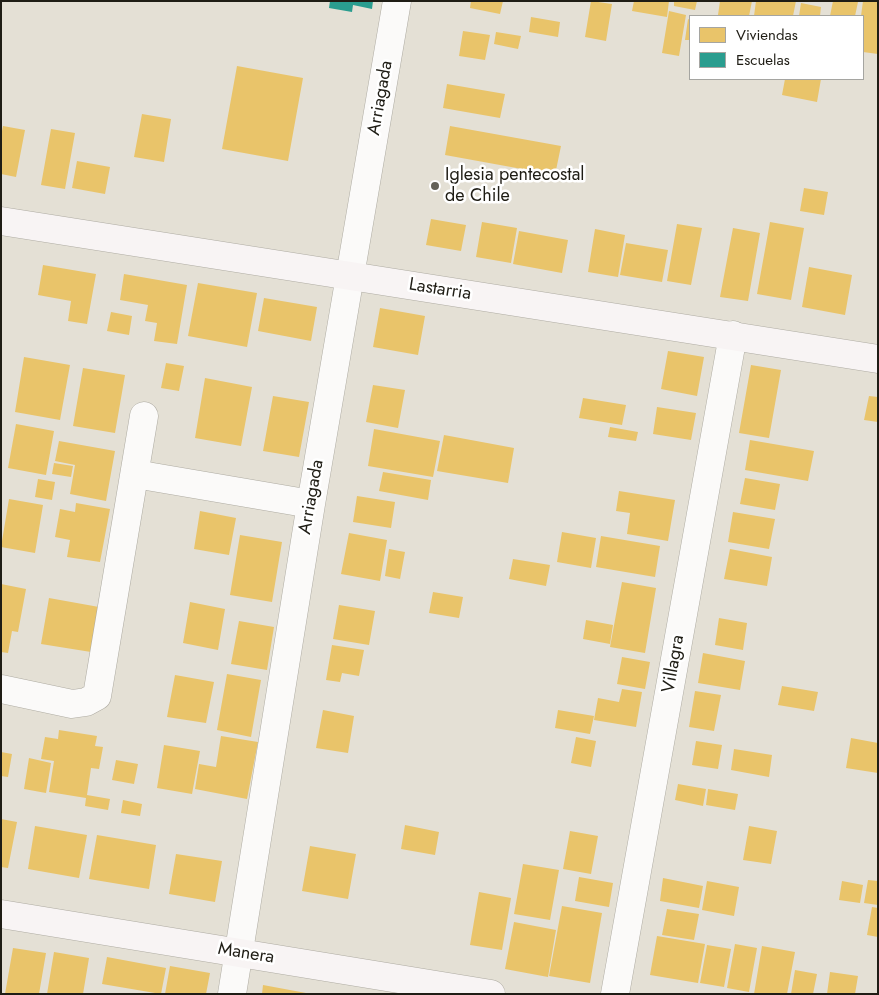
<!DOCTYPE html>
<style>
body{margin:0}
#map{position:relative;width:879px;height:995px;overflow:hidden;background:#e4e0d5;font-family:Jost,sans-serif}
canvas{display:block}
.frame{position:absolute;inset:0;border:2px solid #1f1d15;pointer-events:none}
.legend{position:absolute;left:689px;top:15px;width:175px;height:65px;box-sizing:border-box;background:#fff;border:1px solid #a5a5a1;margin:0;padding:6px 9px;list-style:none;font-size:15px;color:#1f1d15}
.legend li{display:flex;align-items:center;gap:10px;height:25px}
.legend b{width:25px;border:1px solid #a5a5a1}
</style>
<div id="map">
<canvas width="879" height="995"></canvas>
<div class="frame"></div>
<ul class="legend">
<li><b style="height:14px;background:#e9c46a"></b>Viviendas</li>
<li><b style="height:14px;background:#2a9d8f"></b>Escuelas</li>
</ul>
</div>
<script>
const ctx = document.querySelector('canvas').getContext('2d');
ctx.lineJoin = 'round';
function fillPath(path, color) {
  ctx.fillStyle = color;
  ctx.fill(path, 'evenodd');
}
function poly(rows) {
  const path = new Path2D();
  for (const r of rows) {
    path.moveTo(r[0], r[1]);
    for (let i = 2; i < r.length; i += 2) path.lineTo(r[i], r[i + 1]);
  }
  return path;
}
function strokePath(path, color, width, dash) {
  ctx.strokeStyle = color;
  ctx.lineWidth = width;
  ctx.lineCap = dash ? 'butt' : 'round';
  ctx.setLineDash(dash || []);
  ctx.stroke(path);
}
function drawText(font, color, halo, rows, align = 'center') {
  ctx.font = font + ' Jost,sans-serif';
  ctx.lineWidth = 5;
  ctx.setLineDash([]);
  ctx.textBaseline = 'middle';
  ctx.strokeStyle = halo;
  ctx.fillStyle = color;
  for (const [text, x, y, turn = 0] of rows) {
    ctx.save();
    ctx.translate(x, y);
    ctx.rotate((+turn || 0) * Math.PI / 180);
    ctx.textAlign = isNaN(turn) ? turn : align;
    if (halo) ctx.strokeText(text, 0, 0);
    ctx.fillText(text, 0, 0);
    ctx.restore();
  }
}
const homes = poly([
 [471,1,503,1,500,14,470,8],
 [591,1,612,4,606,41,585,37],
 [634,1,669,1,667,17,632,11],
 [674,1,697,1,695,10,674,6],
 [720,1,752,1,749,16,718,15],
 [756,1,796,1,793,16,754,16],
 [833,1,858,2,855,16,830,16],
 [863,1,878,2,878,54,863,52,863,16,861,16],
 [801,3,821,7,820,16,799,16],
 [669,11,686,15,679,56,662,53],
 [531,17,560,22,558,37,529,32],
 [688,19,690,20,690,40,685,40],
 [463,31,490,35,485,60,459,56],
 [496,32,521,36,518,49,494,44],
 [237,66,303,78,288,161,222,149],
 [785,79,821,79,817,102,782,95],
 [447,84,505,94,500,118,443,108],
 [142,114,171,119,164,162,134,157],
 [3,126,25,130,16,177,1,174,1,136],
 [450,126,561,146,555,175,445,155],
 [51,129,75,133,65,189,41,185],
 [77,161,110,167,105,194,72,188],
 [804,188,828,192,824,215,800,211],
 [431,219,466,225,461,251,426,245],
 [482,222,517,228,511,263,476,257],
 [770,222,804,228,791,300,757,294],
 [677,224,702,228,691,285,667,281],
 [733,228,760,233,748,301,720,297],
 [595,229,625,235,618,277,588,272],
 [519,231,568,240,562,273,513,264],
 [626,243,668,250,662,282,620,275],
 [43,265,96,274,87,324,68,321,71,301,38,295],
 [809,267,852,275,845,315,802,307],
 [124,274,187,285,177,344,154,341,157,323,145,321,148,305,120,300],
 [198,283,257,293,247,347,188,336],
 [264,298,317,307,311,341,258,331],
 [380,308,425,316,418,355,373,347],
 [111,312,132,316,129,335,107,331],
 [668,351,704,357,697,396,661,389],
 [24,357,70,365,60,420,15,412],
 [166,363,184,366,179,391,161,388],
 [751,365,781,370,769,438,739,433],
 [83,368,125,375,115,433,73,426],
 [205,378,252,387,241,446,195,438],
 [373,385,405,390,398,428,366,422],
 [273,396,309,402,299,457,263,451],
 [869,396,878,397,878,422,864,420],
 [583,398,626,405,622,425,579,418],
 [657,407,696,413,691,440,653,434],
 [16,424,54,431,46,475,8,468],
 [610,427,638,432,636,441,608,437],
 [374,429,440,441,433,477,368,466],
 [444,435,514,448,508,483,437,471],
 [750,440,814,451,808,481,745,470],
 [59,441,115,451,106,501,70,494,75,465,55,461],
 [54,463,73,466,71,477,52,474],
 [383,472,431,480,428,500,379,491],
 [745,478,780,484,775,510,740,504],
 [38,479,55,482,52,500,35,497],
 [619,491,675,500,668,541,627,534,630,513,616,511],
 [357,496,395,502,391,528,353,522],
 [9,499,43,505,35,553,1,547],
 [76,503,110,509,100,562,67,557,70,540,55,537,60,509,75,512],
 [200,511,236,518,229,555,194,549],
 [733,512,775,519,769,549,728,542],
 [562,532,596,538,591,568,557,562],
 [349,533,387,540,380,581,341,574],
 [240,535,282,542,272,602,230,595],
 [601,536,660,546,655,577,596,567],
 [389,549,405,552,400,579,385,576],
 [730,549,772,557,767,586,724,579],
 [513,559,550,565,546,586,509,579],
 [622,582,656,588,645,653,610,647],
 [1,584,26,589,18,632,12,631,8,653,1,652],
 [433,592,463,597,459,618,429,613],
 [49,598,99,607,91,652,41,644],
 [190,602,225,609,218,650,183,643],
 [339,605,375,611,369,645,333,639],
 [719,618,747,623,743,650,715,645],
 [586,620,613,625,610,644,583,639],
 [239,621,274,627,267,670,231,664],
 [332,645,364,650,359,676,342,673,340,682,326,680],
 [703,653,745,661,740,690,698,683],
 [622,657,650,662,645,689,617,684],
 [227,674,261,680,251,737,217,730],
 [175,675,214,682,206,723,167,717],
 [782,686,818,692,814,711,778,705],
 [622,689,642,692,636,727,594,720,598,698,619,702],
 [695,691,721,695,714,731,689,727],
 [323,710,354,716,348,753,316,748],
 [558,710,594,716,590,734,555,728],
 [59,730,97,736,95,746,103,747,99,769,91,768,87,795,110,799,108,810,85,806,86,798,49,792,54,761,41,759,45,737,58,739],
 [221,736,258,742,247,799,195,789,199,764,216,767],
 [576,737,596,741,591,767,571,763],
 [851,738,878,743,878,773,846,768],
 [696,741,722,745,718,769,692,765],
 [164,745,200,751,192,794,157,788],
 [734,749,772,755,769,777,731,770],
 [1,752,12,754,8,777,1,776],
 [29,758,51,763,46,793,24,789],
 [116,760,138,764,134,784,112,780],
 [678,784,706,789,703,806,675,800],
 [708,789,738,794,735,810,706,805],
 [123,800,142,804,140,816,121,813],
 [1,819,17,822,8,868,1,867],
 [405,825,439,832,435,855,401,849],
 [35,826,87,835,79,878,28,869],
 [749,826,777,831,771,864,743,860],
 [570,831,598,836,591,874,563,869],
 [97,835,156,845,149,889,89,879],
 [310,846,356,854,348,899,302,891],
 [176,854,222,861,215,902,169,894],
 [523,864,559,870,550,920,514,914],
 [579,877,613,883,609,907,575,901],
 [663,878,703,886,699,908,660,901],
 [868,880,878,881,878,905,864,903],
 [707,881,739,887,734,916,702,910],
 [842,881,863,885,860,903,839,900],
 [479,892,511,898,502,950,470,945],
 [562,906,602,913,590,983,549,976],
 [872,907,878,908,878,937,867,935],
 [667,909,699,914,694,940,662,935],
 [514,922,556,930,548,977,505,969],
 [657,936,705,944,698,983,650,975],
 [735,944,757,948,749,992,727,988],
 [707,945,731,949,724,987,700,983],
 [762,946,795,952,787,994,754,994],
 [13,948,46,953,39,994,5,994],
 [54,952,89,958,83,994,47,994],
 [107,957,166,968,161,994,102,984],
 [170,966,210,973,206,994,165,994],
 [795,970,817,974,813,994,791,994],
 [830,972,858,976,855,994,827,994],
 [263,985,306,993,306,994,262,994]
]);
const schools = poly([
 [330,1,373,1,372,9,353,5,352,12,329,8]
]);
const minor = poly([
 [135,474,311,504],
 [1,689,72,704,86,702,97,696,144,416],
 [232,994,311,504,397,1],
 [615,994,733,335]
]);
const secondary = poly([
 [1,221,878,359],
 [1,914,491,994]
]);
const markers = [
 [435,186,5,"#646158"]
];
const streetNames = [
 ["Arriagada",381,98,-80],
 ["Lastarria",440,290,9],
 ["Arriagada",312,497,-80],
 ["Villagra",674,664,-80],
 ["Manera",246,954,9]
];
const poiNames = [
 ["Iglesia pentecostal",445,176],
 ["de Chile",445,197]
];
fillPath(homes, '#e9c46a');
fillPath(schools, '#2a9d8f');
strokePath(minor, '#aeaba2', 29);
strokePath(secondary, '#aeaba2', 29);
strokePath(minor, '#fbfaf9', 28);
strokePath(secondary, '#f8f4f4', 28);
for (const [x, y, r, color] of markers) {
  const dot = new Path2D();
  dot.arc(x, y, r, 0, 2 * Math.PI);
  ctx.fillStyle = color;
  ctx.fill(dot);
  strokePath(dot, '#fff', 2);
}
drawText('18px', '#1f1d15', '#fff', streetNames);
drawText('18px', '#1f1d15', '#fff', poiNames, 'left');
</script>
